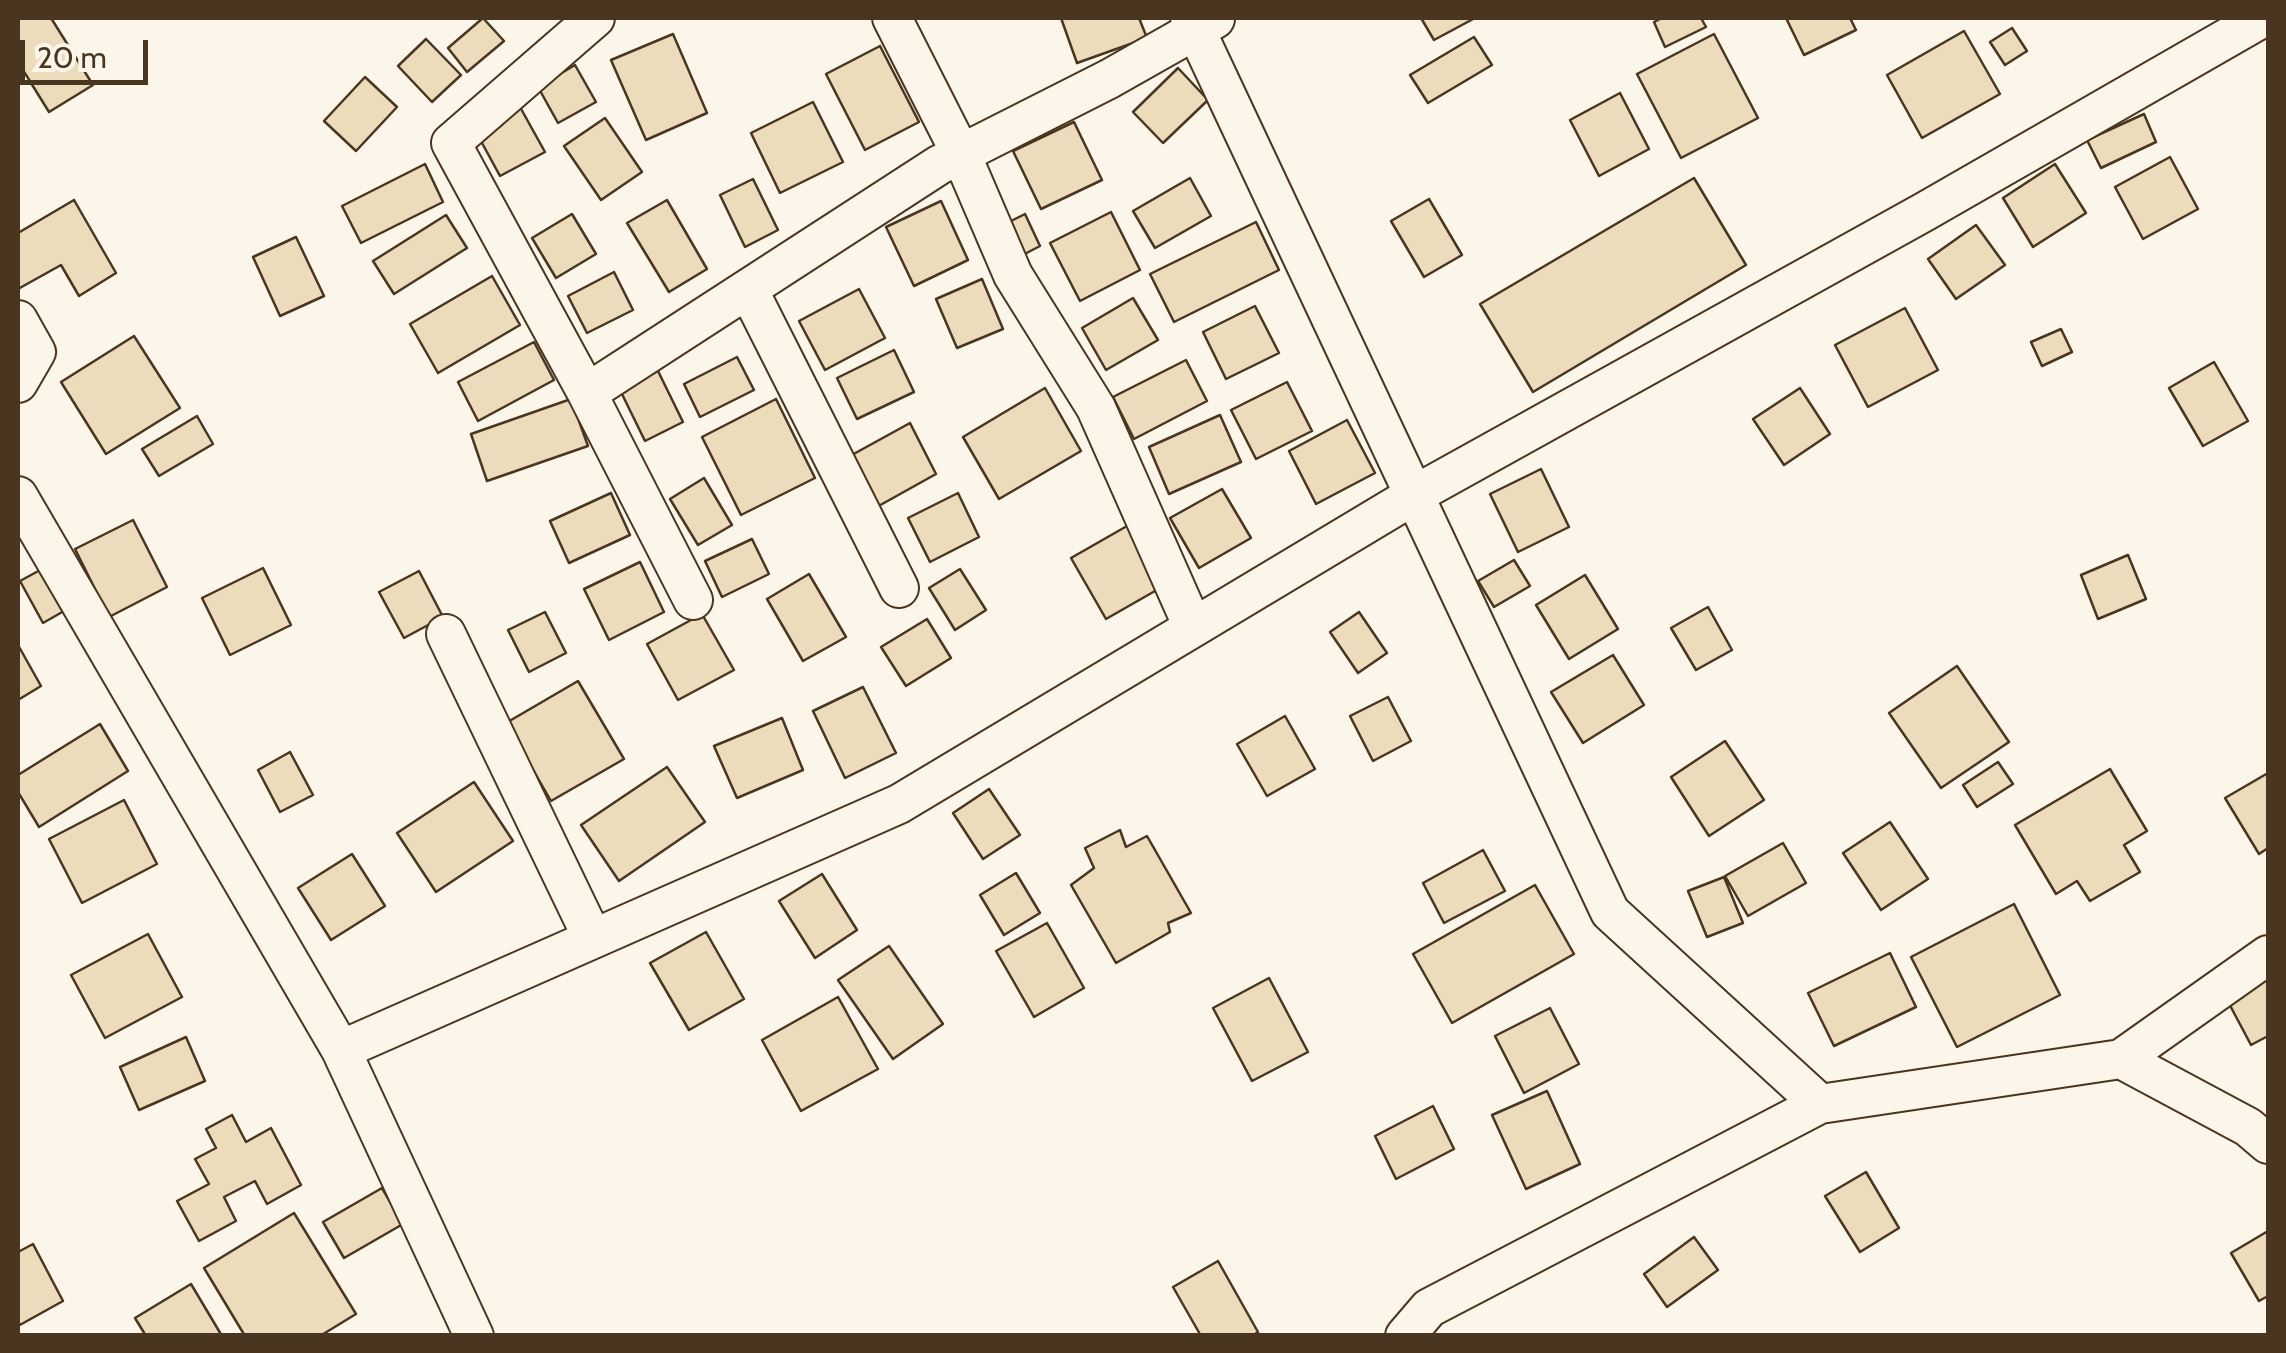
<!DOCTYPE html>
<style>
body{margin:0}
#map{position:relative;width:2286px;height:1353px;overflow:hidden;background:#fbf6e9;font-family:Cabin,sans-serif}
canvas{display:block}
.frame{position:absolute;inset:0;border:20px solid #4a3520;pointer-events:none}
.scale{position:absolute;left:20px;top:40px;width:128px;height:45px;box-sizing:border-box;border:5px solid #4a3520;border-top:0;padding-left:12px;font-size:30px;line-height:35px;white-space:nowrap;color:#4a3520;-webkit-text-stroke:8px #fbf6e9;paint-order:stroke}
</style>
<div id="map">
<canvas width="2286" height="1353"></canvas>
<div class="frame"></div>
<div class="scale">20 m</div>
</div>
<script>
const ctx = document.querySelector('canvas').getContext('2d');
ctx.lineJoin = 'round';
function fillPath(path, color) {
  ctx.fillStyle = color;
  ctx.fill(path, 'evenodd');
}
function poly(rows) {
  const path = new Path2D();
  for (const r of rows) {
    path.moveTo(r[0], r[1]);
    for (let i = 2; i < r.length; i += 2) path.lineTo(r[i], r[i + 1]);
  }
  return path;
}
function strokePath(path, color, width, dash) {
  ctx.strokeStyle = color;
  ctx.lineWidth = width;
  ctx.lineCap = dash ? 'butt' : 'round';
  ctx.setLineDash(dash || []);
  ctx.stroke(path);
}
const building = poly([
 [18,18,51,18,93,85,49,112,18,62,18,18],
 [483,18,504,41,467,72,448,48,483,18],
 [1061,18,1139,18,1147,38,1077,63,1061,18],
 [1421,18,1475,18,1434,40,1421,18],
 [1662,18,1701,18,1706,27,1665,47,1654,22,1662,18],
 [1786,18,1850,18,1856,30,1804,55,1786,18],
 [2012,28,2027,51,2005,65,1990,42,2012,28],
 [1964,31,2000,94,1922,138,1887,75,1964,31],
 [673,34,707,113,646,140,611,60,673,34],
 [1714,34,1758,118,1681,158,1637,74,1714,34],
 [1474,37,1492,65,1428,103,1410,75,1474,37],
 [426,39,461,75,432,102,398,66,426,39],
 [880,46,919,122,865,150,826,74,880,46],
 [575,65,596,102,558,123,538,87,575,65],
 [1178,68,1208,100,1163,143,1133,112,1178,68],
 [365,77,397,107,356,151,324,121,365,77],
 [1620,93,1649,149,1599,176,1570,120,1620,93],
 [813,102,843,162,780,193,751,133,813,102],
 [520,107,545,152,500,176,476,132,520,107],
 [2144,114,2156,142,2101,168,2087,140,2144,114],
 [605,118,642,172,601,200,564,146,605,118],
 [1074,122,1102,180,1041,209,1013,151,1074,122],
 [2170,157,2198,209,2143,239,2115,187,2170,157],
 [425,164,443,202,361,243,342,206,425,164],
 [2055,164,2086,213,2033,247,2003,198,2055,164],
 [1190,178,1211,216,1155,248,1133,211,1190,178],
 [1694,178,1746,265,1533,392,1480,304,1694,178],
 [753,179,778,230,745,247,720,195,753,179],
 [1429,199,1462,255,1424,277,1391,221,1429,199],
 [74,200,116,273,79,296,61,265,18,289,18,233,74,200],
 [667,200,707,269,669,292,627,223,667,200],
 [941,201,968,260,914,286,886,227,941,201],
 [1111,212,1140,270,1080,301,1050,243,1111,212],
 [572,214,596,254,556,278,532,238,572,214],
 [1025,214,1040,246,1017,258,1001,226,1025,214],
 [446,215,467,248,394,294,373,261,446,215],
 [1256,222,1279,270,1174,322,1150,274,1256,222],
 [1976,225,2005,265,1956,299,1928,259,1976,225],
 [296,237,324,296,280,316,253,257,296,237],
 [614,272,633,310,587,333,568,296,614,272],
 [492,276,520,325,438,373,410,324,492,276],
 [982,279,1003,329,957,348,936,299,982,279],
 [859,289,885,338,825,370,799,321,859,289],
 [1133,298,1158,340,1106,370,1082,328,1133,298],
 [1255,306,1279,353,1226,379,1203,332,1255,306],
 [1905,308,1938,370,1868,407,1835,345,1905,308],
 [2061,329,2072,352,2042,366,2031,342,2061,329],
 [134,336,180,408,106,454,61,382,134,336],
 [534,342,554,380,478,421,458,382,534,342],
 [894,350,914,392,857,419,837,378,894,350],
 [737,357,754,390,700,417,684,384,737,357],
 [1186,360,1207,401,1134,439,1113,397,1186,360],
 [2214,362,2248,421,2203,446,2169,388,2214,362],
 [658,371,683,422,645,441,620,390,658,371],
 [1287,382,1312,431,1256,459,1231,410,1287,382],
 [1045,388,1081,451,999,499,963,437,1045,388],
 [1800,388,1830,434,1784,465,1753,419,1800,388],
 [571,399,588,446,487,481,471,434,571,399],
 [776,399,815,478,741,515,702,437,776,399],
 [1220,415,1241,462,1169,494,1149,447,1220,415],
 [197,416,213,444,159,476,142,449,197,416],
 [1347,420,1375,473,1316,504,1289,451,1347,420],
 [910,423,936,474,875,508,850,456,910,423],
 [1541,469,1569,527,1518,552,1490,494,1541,469],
 [704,478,732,525,698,545,670,499,704,478],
 [1222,489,1251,538,1199,568,1170,518,1222,489],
 [611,493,630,535,569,563,550,521,611,493],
 [958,493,979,537,930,562,908,518,958,493],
 [133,520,167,587,109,617,75,549,133,520],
 [1127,526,1162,587,1106,619,1071,558,1127,526],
 [752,539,769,574,722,597,705,561,752,539],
 [2128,555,2146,599,2098,619,2081,575,2128,555],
 [1514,560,1530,586,1494,607,1478,581,1514,560],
 [640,562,664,612,609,640,584,589,640,562],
 [263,568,291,625,230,655,202,598,263,568],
 [42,569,64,611,43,623,20,581,42,569],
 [960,569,986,610,955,630,929,588,960,569],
 [419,571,443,617,404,638,379,592,419,571],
 [809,574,846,637,803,661,767,599,809,574],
 [1585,575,1618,629,1569,659,1536,605,1585,575],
 [1708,607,1732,650,1696,670,1671,628,1708,607],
 [545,612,566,653,529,672,508,630,545,612],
 [1359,612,1387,653,1358,673,1330,632,1359,612],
 [702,614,734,670,678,700,647,644,702,614],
 [927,619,951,658,906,686,881,647,927,619],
 [18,645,41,686,18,700,18,645],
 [1613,655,1644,705,1583,743,1551,692,1613,655],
 [1957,666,2009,742,1941,788,1889,713,1957,666],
 [578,681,624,759,551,801,506,723,578,681],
 [863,687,896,753,845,778,813,711,863,687],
 [1388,697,1411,741,1373,761,1350,716,1388,697],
 [1285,716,1315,769,1267,796,1237,744,1285,716],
 [782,718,803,770,737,798,714,746,782,718],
 [100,724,128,771,39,827,18,792,18,775,100,724],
 [1725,741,1764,800,1709,836,1671,777,1725,741],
 [290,752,313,795,280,812,258,770,290,752],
 [1998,762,2013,784,1977,807,1963,785,1998,762],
 [667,767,705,822,619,881,581,825,667,767],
 [2110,769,2147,831,2124,845,2140,872,2090,901,2077,881,2056,894,2015,825,2110,769],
 [2268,773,2268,848,2259,854,2225,798,2268,773],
 [474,782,513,841,436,892,397,833,474,782],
 [989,789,1020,835,983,859,953,813,989,789],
 [124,800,157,864,82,903,49,839,124,800],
 [1890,822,1928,879,1881,910,1843,853,1890,822],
 [1120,830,1126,847,1147,836,1191,913,1168,923,1170,932,1116,963,1071,885,1094,868,1085,848,1120,830],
 [1783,843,1806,883,1748,916,1725,876,1783,843],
 [1483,850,1505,891,1444,923,1423,883,1483,850],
 [352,854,385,906,331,940,298,888,352,854],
 [1016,873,1040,913,1004,935,980,895,1016,873],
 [822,874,857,930,815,958,779,901,822,874],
 [1724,877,1743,923,1707,937,1688,891,1724,877],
 [1535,885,1574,954,1452,1023,1413,954,1535,885],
 [2014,904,2060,995,1957,1047,1911,957,2014,904],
 [1047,923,1084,988,1034,1017,996,951,1047,923],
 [706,932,744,999,689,1030,650,963,706,932],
 [148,934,182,997,105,1038,71,975,148,934],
 [889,946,943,1024,893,1059,838,980,889,946],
 [1890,953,1916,1007,1834,1046,1808,993,1890,953],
 [2268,973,2268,1036,2251,1045,2225,996,2268,973],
 [1269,978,1308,1052,1252,1081,1213,1008,1269,978],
 [838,997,878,1069,801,1111,762,1040,838,997],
 [1550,1008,1579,1064,1524,1093,1495,1036,1550,1008],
 [186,1037,205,1081,139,1110,120,1067,186,1037],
 [1547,1091,1580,1164,1526,1189,1492,1115,1547,1091],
 [1433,1106,1454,1149,1396,1179,1375,1136,1433,1106],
 [232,1115,246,1142,271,1128,301,1185,267,1204,255,1181,224,1197,236,1221,199,1241,177,1201,209,1184,195,1159,216,1148,206,1129,232,1115],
 [1866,1172,1899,1228,1860,1252,1825,1196,1866,1172],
 [382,1188,403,1224,344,1258,323,1222,382,1188],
 [294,1213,356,1314,320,1336,245,1336,204,1268,294,1213],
 [2268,1231,2268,1296,2259,1301,2231,1253,2268,1231],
 [1694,1237,1718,1270,1667,1307,1644,1274,1694,1237],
 [33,1244,63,1301,18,1326,18,1252,33,1244],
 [1218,1261,1258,1332,1252,1336,1201,1336,1173,1287,1218,1261],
 [191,1284,222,1336,146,1336,135,1318,191,1284]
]);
const minor = poly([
 [595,18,451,143,587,393,939,165,1109,79,1215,19],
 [892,18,961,154,1013,275,1096,408,1193,627],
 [1190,18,1610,912,1820,1104,2121,1059,2248,1127,2268,1144],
 [748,289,899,588],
 [18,320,36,352,18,383],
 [587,393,693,600],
 [18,496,341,1050],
 [446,634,593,939],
 [2121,1059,2268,955],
 [474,1336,341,1050,899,804,1416,494,1924,212,2262,18],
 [1405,1336,1429,1308,1820,1104]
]);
fillPath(building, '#ecdcbc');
strokePath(building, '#4a3520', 2.5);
strokePath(minor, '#4a3520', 42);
strokePath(minor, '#fbf6e9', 38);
</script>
